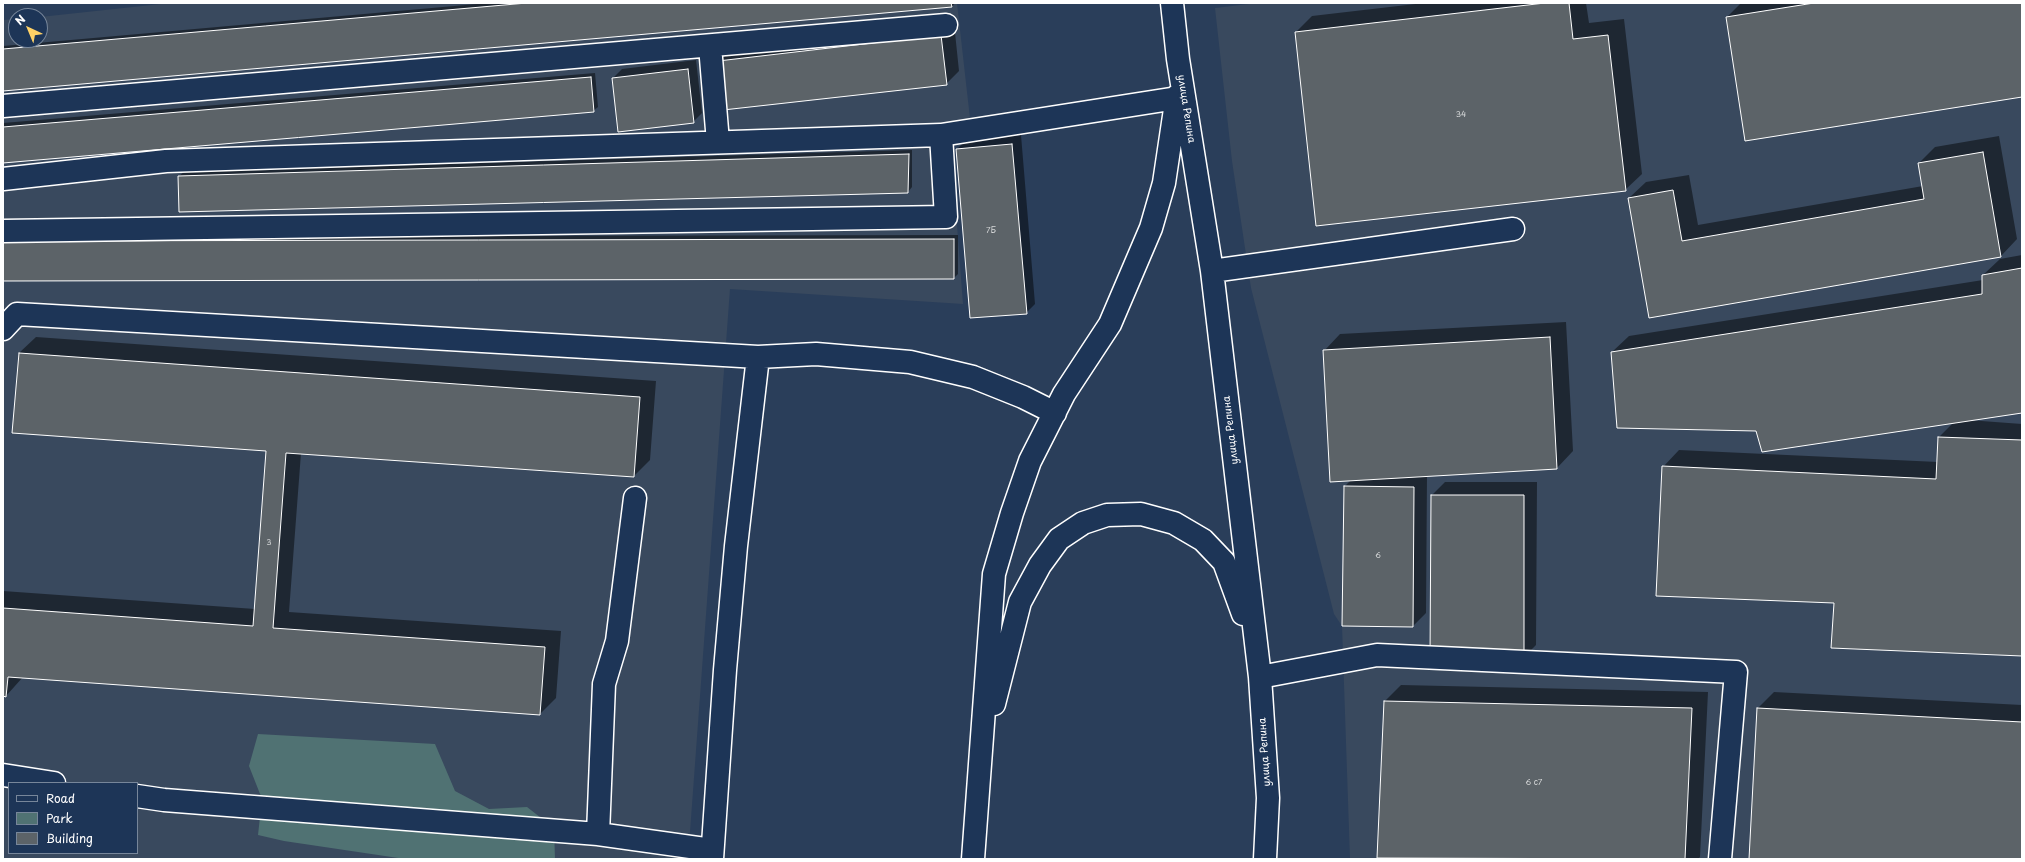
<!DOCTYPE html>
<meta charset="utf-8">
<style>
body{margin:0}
#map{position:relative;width:2025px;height:862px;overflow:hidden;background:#2a3e5a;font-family:"Playpen Sans",sans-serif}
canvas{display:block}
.frame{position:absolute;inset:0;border:4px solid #fff;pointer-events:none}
.legend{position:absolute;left:8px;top:782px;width:130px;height:72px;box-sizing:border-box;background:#1d3557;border:1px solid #77869a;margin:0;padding:5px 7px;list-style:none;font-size:12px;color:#fff}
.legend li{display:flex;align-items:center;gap:8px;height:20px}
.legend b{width:20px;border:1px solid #77869a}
.north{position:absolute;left:8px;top:8px;width:40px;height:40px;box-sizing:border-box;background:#1d3557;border:1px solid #77869a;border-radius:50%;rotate:316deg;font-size:11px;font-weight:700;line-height:16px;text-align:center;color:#fff}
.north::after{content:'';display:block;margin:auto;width:14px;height:18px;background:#ffd166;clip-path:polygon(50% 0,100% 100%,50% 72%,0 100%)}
</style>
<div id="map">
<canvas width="2025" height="862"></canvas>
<div class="frame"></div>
<ul class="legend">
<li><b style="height:5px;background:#1d3557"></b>Road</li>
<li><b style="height:11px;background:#507273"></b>Park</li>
<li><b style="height:11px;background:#5c6368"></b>Building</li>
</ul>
<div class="north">N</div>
</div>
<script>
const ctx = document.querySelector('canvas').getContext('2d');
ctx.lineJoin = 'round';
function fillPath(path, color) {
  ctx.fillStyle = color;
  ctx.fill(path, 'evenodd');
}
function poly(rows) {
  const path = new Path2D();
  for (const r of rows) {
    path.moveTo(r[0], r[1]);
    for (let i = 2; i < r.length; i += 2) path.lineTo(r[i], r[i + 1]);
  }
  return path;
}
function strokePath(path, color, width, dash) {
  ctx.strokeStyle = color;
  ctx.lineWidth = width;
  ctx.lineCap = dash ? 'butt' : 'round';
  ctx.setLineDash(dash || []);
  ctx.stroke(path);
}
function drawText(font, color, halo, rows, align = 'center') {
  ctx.font = font + ' "Playpen Sans",sans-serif';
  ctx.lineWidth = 4;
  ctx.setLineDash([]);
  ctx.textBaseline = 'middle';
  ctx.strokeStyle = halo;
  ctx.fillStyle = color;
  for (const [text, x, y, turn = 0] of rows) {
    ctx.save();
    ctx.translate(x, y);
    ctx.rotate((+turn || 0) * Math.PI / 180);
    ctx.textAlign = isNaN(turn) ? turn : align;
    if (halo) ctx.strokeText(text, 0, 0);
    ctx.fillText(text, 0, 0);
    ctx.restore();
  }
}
const built = poly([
 [170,3,957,3,973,145,951,146,963,304,730,289,688,859,3,859,3,20,16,19,16,40,40,40,40,17],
 [9,783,137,783,137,853,9,853],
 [1257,3,2022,3,2022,859,1350,859,1342,626,1334,614,1251,288,1232,161,1215,8]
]);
const green = poly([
 [258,734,435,744,455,791,489,809,527,807,554,828,555,859,405,859,284,841,258,835,262,799,249,766]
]);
const shadow = poly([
 [488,3,955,3,952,7,3,90,3,46],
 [1424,3,1586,3,1589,23,1624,19,1642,174,1625,190,1296,32,1312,16],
 [1741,3,2022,3,2022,96,1727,17],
 [954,23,959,71,946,84,719,61,732,48],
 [696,60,702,113,693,122,613,78,622,69],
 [595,73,598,107,593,111,3,162,3,123],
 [1021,135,1035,304,1026,313,957,149,966,140],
 [1999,136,2017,239,2001,256,1650,316,1629,198,1646,182,1689,175,1698,225,1923,186,1919,163,1935,147],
 [912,150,912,187,908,192,180,211,179,176,184,172],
 [958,235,958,274,954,278,3,280,3,237],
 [2022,255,2022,412,1968,420,2022,424,2022,655,1835,602,1663,467,1679,450,1938,462,1939,437,1954,422,1757,430,1612,352,1629,336,1983,280,1983,275,2000,259],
 [1566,322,1573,451,1557,468,1427,475,1426,613,1413,626,1345,486,1352,479,1324,351,1340,334],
 [36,337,656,381,650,460,634,476,301,453,289,612,561,631,556,698,540,714,23,677,6,696,3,695,3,591,255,609,267,450,14,432,19,353],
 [1445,482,1537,482,1536,645,1523,658,1432,495],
 [1401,685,1708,692,1700,857,1698,859,1419,859,1378,857,1385,701],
 [1774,692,2022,705,2022,859,1750,859,1758,708]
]);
const building = poly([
 [527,3,951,3,952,7,3,91,3,49,527,3],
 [1545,3,1569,3,1573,39,1608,35,1626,191,1316,226,1295,32,1545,3],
 [1814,3,2022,3,2022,97,1745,141,1726,17,1814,3],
 [941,35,947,85,723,110,718,61,941,35],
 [688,69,694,123,618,132,612,78,688,69],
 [591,77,594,112,3,163,3,127,591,77],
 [1012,144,1027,314,970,318,956,149,1012,144],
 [1983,152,2001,257,1649,318,1628,198,1673,190,1682,241,1924,199,1918,163,1983,152],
 [909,154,908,193,179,212,178,176,909,154],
 [954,239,954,279,3,281,3,241,954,239],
 [2022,268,2022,413,1762,452,1756,431,1617,428,1611,352,1982,294,1982,275,2022,268],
 [1550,337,1557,469,1330,482,1323,350,1550,337],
 [19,353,640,397,634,477,286,453,273,628,545,647,540,715,8,677,6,697,3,696,3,608,253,626,266,451,12,433,19,353],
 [1938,437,2022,440,2022,656,1831,648,1834,603,1656,596,1662,466,1936,479,1938,437],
 [1344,486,1414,487,1413,627,1342,626,1344,486],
 [1431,495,1524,495,1524,659,1430,659,1431,495],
 [1384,701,1692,708,1685,859,1377,858,1384,701],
 [1757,708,2022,722,2022,859,1749,859,1757,708]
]);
const minor = poly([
 [1172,3,1178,59,1212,271,1260,677,1268,798,1265,859],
 [710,46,718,142],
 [3,106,946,25],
 [3,179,166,161,941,135],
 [3,231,946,217,941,135,1177,98],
 [1212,271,1513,229],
 [3,329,17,314,758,357,816,354,910,362,973,377,1023,397,1055,413],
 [635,498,617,641,604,684,598,834,712,850],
 [1260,677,1377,655,1736,672,1720,859],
 [994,704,1020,602,1040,565,1059,539,1083,523,1107,515,1141,514,1174,523,1203,540,1224,562,1243,614],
 [3,775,54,783],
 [137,796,164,800,598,834],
 [712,859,725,670,736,546,758,357],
 [973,859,994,574,1012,513,1030,461,1064,394,1110,324,1151,228,1164,183,1177,96]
]);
const numberNames = [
 ["34",1461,115],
 ["7Б",991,231],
 ["3",269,543],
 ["6",1378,556],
 ["6 с7",1534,783]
];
const streetNames = [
 ["улица Репина",1186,109,81],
 ["улица Репина",1231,430,-97],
 ["улица Репина",1265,752,-94]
];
fillPath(built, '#39495e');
fillPath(green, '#507273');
fillPath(shadow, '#0007');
fillPath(building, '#5c6368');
strokePath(building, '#fff', 1);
strokePath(minor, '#fff', 25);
strokePath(minor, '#1d3557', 22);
drawText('8px', '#d6d8d9', null, numberNames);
drawText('10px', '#fff', '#1d3557', streetNames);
</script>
